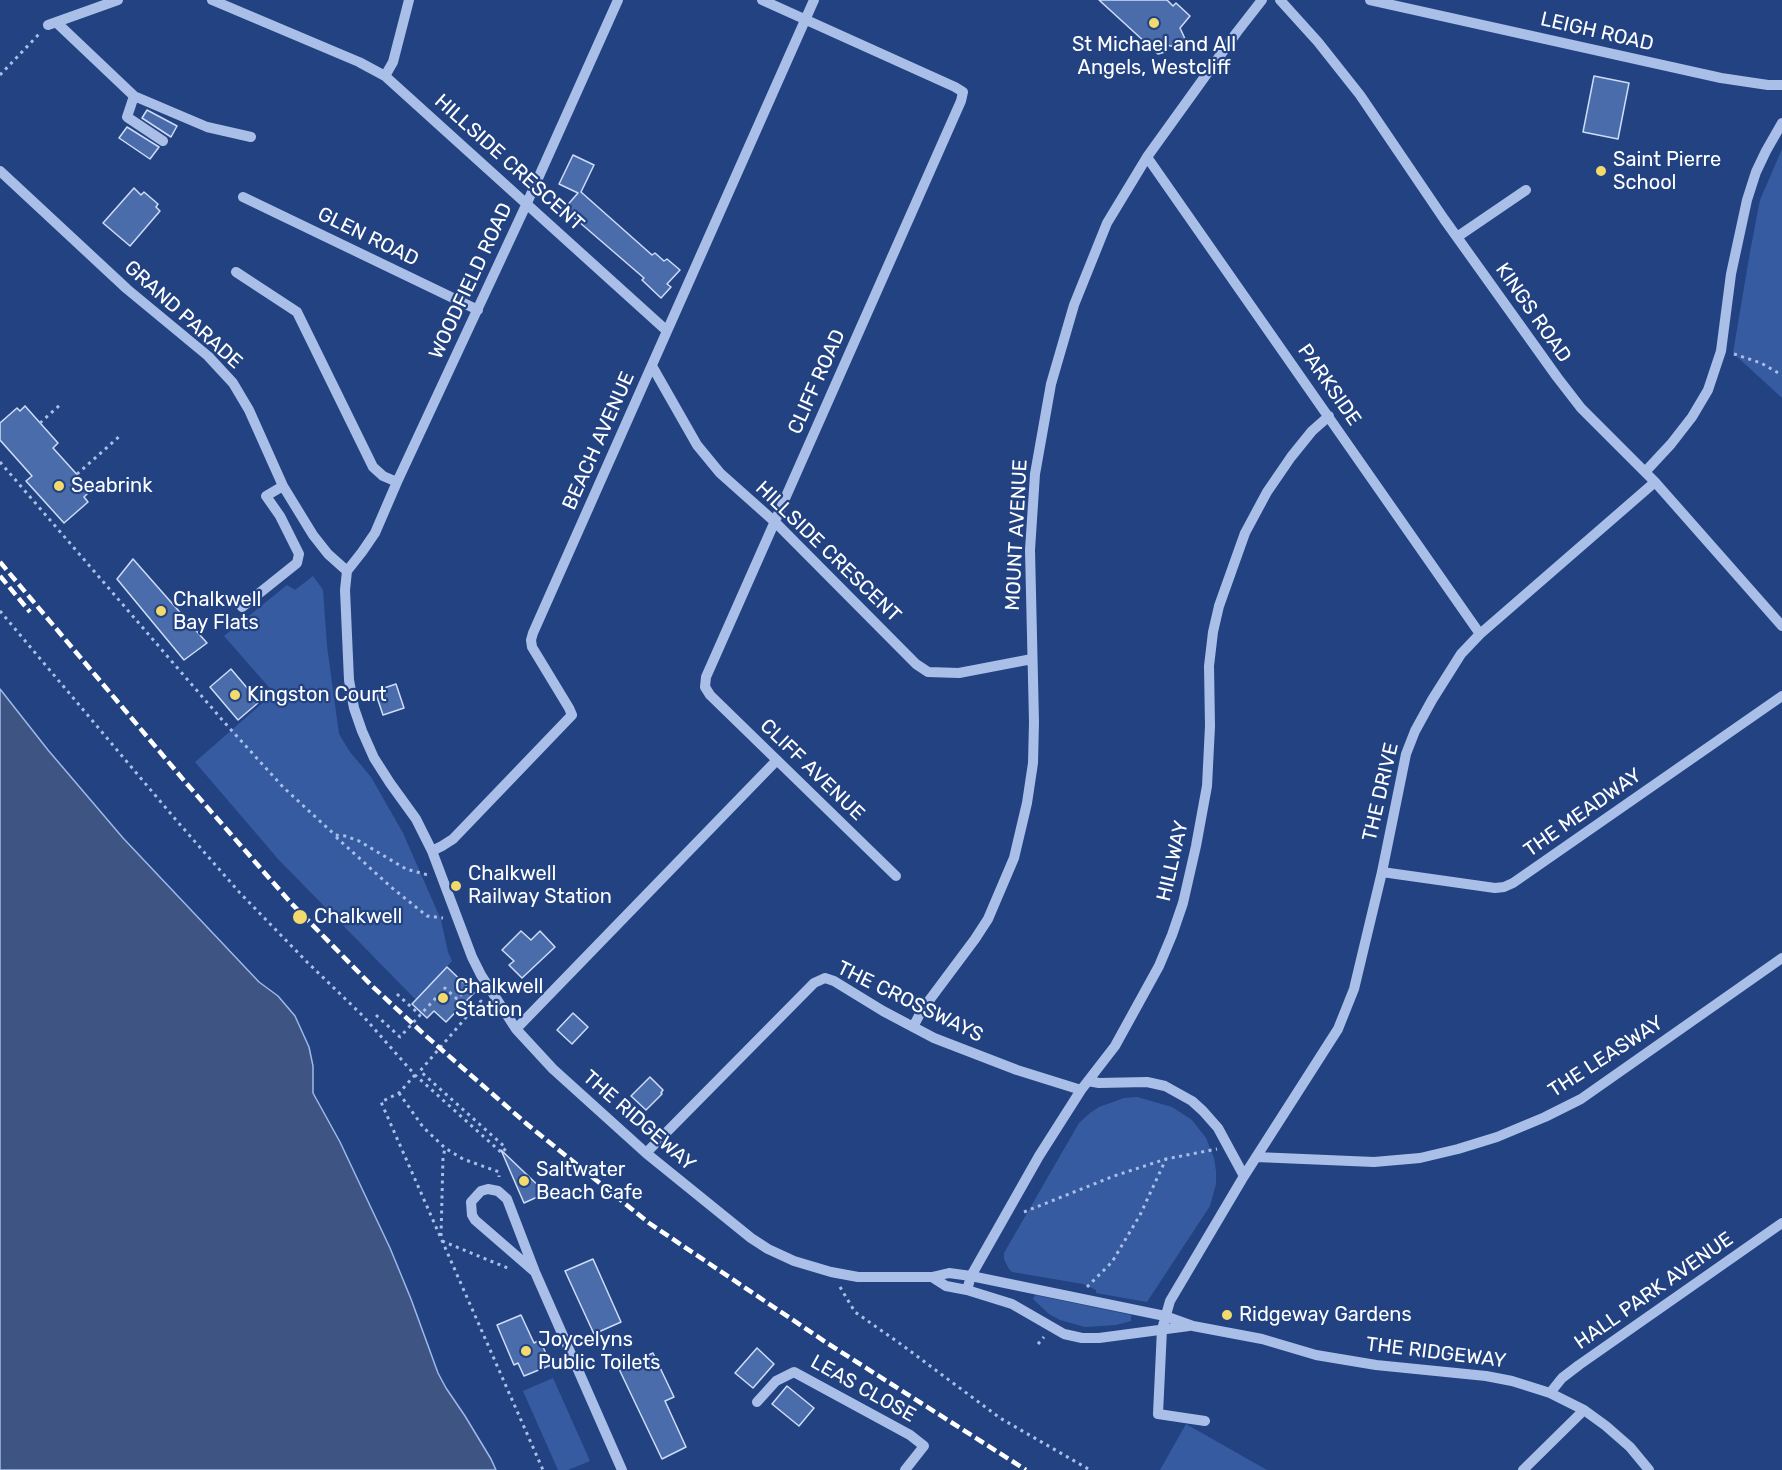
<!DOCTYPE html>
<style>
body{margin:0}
canvas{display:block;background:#224282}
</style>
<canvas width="1782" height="1470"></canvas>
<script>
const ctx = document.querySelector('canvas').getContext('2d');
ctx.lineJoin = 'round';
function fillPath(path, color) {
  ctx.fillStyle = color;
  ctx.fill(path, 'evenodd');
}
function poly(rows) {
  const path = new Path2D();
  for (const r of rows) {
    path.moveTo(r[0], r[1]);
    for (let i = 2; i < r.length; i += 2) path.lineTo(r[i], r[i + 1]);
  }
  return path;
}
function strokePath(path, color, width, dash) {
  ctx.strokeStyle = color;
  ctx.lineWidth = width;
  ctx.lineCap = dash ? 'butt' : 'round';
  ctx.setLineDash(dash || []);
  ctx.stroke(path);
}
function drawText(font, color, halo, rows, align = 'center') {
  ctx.font = font + ' Rubik,sans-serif';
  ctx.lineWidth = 4.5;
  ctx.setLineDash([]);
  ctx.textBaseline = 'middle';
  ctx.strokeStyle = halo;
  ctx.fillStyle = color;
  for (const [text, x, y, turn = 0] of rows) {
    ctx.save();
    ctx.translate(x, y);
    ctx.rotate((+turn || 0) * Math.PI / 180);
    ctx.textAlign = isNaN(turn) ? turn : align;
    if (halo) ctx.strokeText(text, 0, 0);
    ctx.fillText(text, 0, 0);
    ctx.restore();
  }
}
const green = poly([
 [1782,149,1782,398,1733,353,1750,252,1760,200],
 [313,576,323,590,327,646,339,734,350,752,371,777,403,833,441,920,448,952,452,961,416,1000,278,859,195,762,274,693,224,636,287,585,295,590],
 [1137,1097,1172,1107,1192,1120,1206,1138,1214,1158,1216,1171,1216,1184,1210,1206,1147,1302,1096,1293,1096,1290,1083,1284,1012,1272,1009,1269,1004,1259,1004,1253,1079,1123,1090,1113,1099,1107,1124,1098],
 [1035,1295,1131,1315,1131,1321,1116,1325,1085,1327,1060,1320,1049,1314,1033,1299],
 [553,1378,590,1461,568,1470,558,1470,523,1391],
 [1186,1424,1267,1470,1160,1470]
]);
const water = poly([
 [0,689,48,750,123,838,259,982,278,996,295,1016,309,1047,313,1066,313,1093,340,1142,390,1248,411,1299,438,1373,446,1388,465,1416,491,1459,496,1470,0,1470,0,689]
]);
const building = poly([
 [1099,0,1167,0,1173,6,1176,3,1190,16,1180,28,1186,41,1178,48,1167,45,1165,52,1158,54,1099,0],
 [1594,76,1629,83,1618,139,1583,132,1594,76],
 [147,110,177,126,171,137,142,118,147,110],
 [127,127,159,147,150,159,119,138,127,127],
 [573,155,594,165,581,192,652,255,655,253,664,261,667,259,680,270,667,284,671,287,661,298,642,280,644,278,564,209,578,193,559,184,573,155],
 [134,188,141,195,144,192,158,204,156,207,160,211,130,246,103,223,134,188],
 [25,406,58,443,53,448,91,490,84,497,88,502,64,523,26,481,32,476,0,440,0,423,17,408,20,411,25,406],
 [133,559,207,643,184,660,117,579,133,559],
 [231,669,259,702,238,720,210,687,231,669],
 [396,684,404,708,383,715,375,691,396,684],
 [521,931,531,940,540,931,555,947,522,978,509,965,514,961,502,950,521,931],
 [447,967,474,993,446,1022,434,1011,427,1018,412,1004,447,967],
 [573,1013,588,1027,572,1044,557,1030,573,1013],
 [650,1077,663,1090,661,1093,662,1094,646,1110,631,1096,650,1077],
 [501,1150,546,1193,524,1203,501,1150],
 [593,1259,621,1322,594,1334,565,1271,593,1259],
 [521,1315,534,1343,540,1340,551,1365,524,1376,518,1363,514,1365,497,1325,521,1315],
 [757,1348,774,1364,753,1388,735,1373,757,1348],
 [653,1353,674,1397,665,1401,686,1447,662,1459,619,1369,653,1353],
 [787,1386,814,1408,799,1426,772,1404,787,1386]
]);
const path = poly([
 [0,75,40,33],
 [1734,354,1761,363,1782,375],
 [40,423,60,405],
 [0,462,224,722,283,787,335,835,345,836,359,841,406,869,428,875],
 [77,474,121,435],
 [0,611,176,820,240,893,307,962,363,1016,415,1075,502,1153,506,1148,420,1071,475,1007,481,1001,483,1004],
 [336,837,391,887,427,916,443,918],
 [397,994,420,1015],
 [376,1015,400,1037,445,988,457,999,471,984],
 [415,1075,399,1093,381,1102,543,1470],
 [399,1093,423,1127,445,1148,463,1159,499,1172,499,1177],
 [1024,1212,1114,1176,1166,1159,1217,1149],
 [441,1236,443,1158,445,1148],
 [442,1241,510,1269],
 [840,1287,855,1312,902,1345,1000,1418,1090,1470],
 [1087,1287,1112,1262,1140,1215,1166,1159],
 [1038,1344,1044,1337]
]);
const minor = poly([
 [212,0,359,62,385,76,667,331],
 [762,0,955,87,963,92,961,101,706,677,705,687,710,695,896,876],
 [1280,0,1318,42,1360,95,1444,219,1557,377,1581,408,1655,482,1782,626],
 [1370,0,1721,78,1768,85,1782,85],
 [56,22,134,96,207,127,251,137],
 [48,25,118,0],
 [385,76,393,62,409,0],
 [134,96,127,117,163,141],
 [1147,157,1480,634],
 [0,171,127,289,208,356,233,383,249,410,283,486,313,535,328,554,347,571],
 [243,197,478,310],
 [1457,237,1526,190],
 [236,272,297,312,373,467,383,476,397,482],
 [652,366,697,445,720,473,775,522,916,664,928,672,959,673,1032,659],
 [1645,472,1671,444,1692,417,1708,390,1721,351,1731,274,1747,200,1756,172,1766,151,1782,123],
 [347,571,345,590,349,680,354,708,362,731,374,758,390,783,416,819,432,851,472,957,481,975,516,1029,553,1069,646,1153,751,1238,768,1249,794,1261,831,1272,858,1277,932,1277,949,1273,971,1276,1165,1316,1193,1326,1262,1339,1316,1355,1376,1365,1486,1376,1512,1381,1550,1393,1584,1410,1606,1426,1630,1447,1649,1470],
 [347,571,362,552,375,533,397,482,527,203,618,0],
 [242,607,297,563,299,554,280,516,266,496,283,486],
 [432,851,442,846,453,839,572,715,569,708,532,647,531,640,533,633,814,0],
 [1382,872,1495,888,1504,887,1513,883,1782,696],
 [913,1027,922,1010,975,939,988,919,1014,858,1027,803,1033,763,1034,722,1030,550,1035,474,1051,384,1074,305,1107,223,1147,157,1237,32,1262,0],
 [516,1029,777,760],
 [1088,1081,1099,1083,1147,1082,1165,1086,1192,1101,1203,1111,1218,1128,1244,1176,1170,1301,1162,1329,1158,1414,1205,1421],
 [646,1153,814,983,825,978,834,981,883,1011,934,1038,1017,1070,1081,1090],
 [1256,1157,1374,1162,1420,1158,1458,1149,1497,1137,1545,1117,1581,1099,1782,958],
 [1244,1176,1338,1029,1354,989,1382,872,1406,754,1415,731,1432,700,1461,654,1480,634,1655,482],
 [535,1272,507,1199,498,1191,488,1189,481,1191,471,1202,472,1215,475,1220,535,1272,622,1470],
 [932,1277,946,1286,967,1290,1012,1304,1064,1334,1082,1338,1099,1338,1189,1326],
 [967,1290,971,1276,1039,1156,1081,1090,1115,1046,1159,966,1172,935,1183,903,1196,846,1207,786,1210,726,1209,666,1213,632,1219,606,1245,533,1267,492,1291,457,1312,431,1329,416],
 [1550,1393,1562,1378,1579,1365,1782,1223],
 [757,1402,776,1381,794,1372,910,1435,924,1446,905,1470],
 [1523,1470,1584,1410]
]);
const rail = poly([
 [0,562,187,784,291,903,372,986,426,1036,528,1125,649,1223,827,1343,1026,1470],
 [0,576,30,612]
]);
const markers = [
 [1154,23,6,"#f3da6c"],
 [1601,171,6,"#f3da6c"],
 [59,486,6,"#f3da6c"],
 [161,611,6,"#f3da6c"],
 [235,695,6,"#f3da6c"],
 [456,886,6,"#f3da6c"],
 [300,917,8,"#f3da6c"],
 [443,998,6,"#f3da6c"],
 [524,1181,6,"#f3da6c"],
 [1227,1315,6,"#f3da6c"],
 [526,1351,6,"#f3da6c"]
];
const streetNames = [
 ["LEIGH ROAD",1597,32,13],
 ["HILLSIDE CRESCENT",509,163,42],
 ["GLEN ROAD",368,237,26],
 ["WOODFIELD ROAD",471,281,-65],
 ["KINGS ROAD",1533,313,55],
 ["GRAND PARADE",183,315,42],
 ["CLIFF ROAD",817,382,-66],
 ["PARKSIDE",1329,385,55],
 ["BEACH AVENUE",599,441,-66],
 ["MOUNT AVENUE",1017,535,-87],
 ["HILLSIDE CRESCENT",828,552,44],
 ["CLIFF AVENUE",812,770,44],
 ["THE DRIVE",1381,792,-77],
 ["THE MEADWAY",1583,813,-35],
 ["HILLWAY",1173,861,-77],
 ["THE CROSSWAYS",910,1002,26],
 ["THE LEASWAY",1606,1057,-33],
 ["THE RIDGEWAY",639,1121,41],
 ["HALL PARK AVENUE",1654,1291,-35],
 ["THE RIDGEWAY",1436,1353,7],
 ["LEAS CLOSE",863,1389,29]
];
const poiNames = [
 ["St Michael and All",1154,45,"center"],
 ["Angels, Westcliff",1154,68,"center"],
 ["Saint Pierre",1613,160],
 ["School",1613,183],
 ["Seabrink",71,486],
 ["Chalkwell",173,600],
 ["Bay Flats",173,623],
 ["Kingston Court",247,695],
 ["Chalkwell",468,874],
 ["Railway Station",468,897],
 ["Chalkwell",314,917],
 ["Chalkwell",455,987],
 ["Station",455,1010],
 ["Saltwater",536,1170],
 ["Beach Cafe",536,1193],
 ["Ridgeway Gardens",1239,1315],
 ["Joycelyns",538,1340],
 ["Public Toilets",538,1363]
];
fillPath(green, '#365ba0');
fillPath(water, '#3e5584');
strokePath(water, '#9eb9e9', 1.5);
fillPath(building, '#4b6cab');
strokePath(building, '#cedcf6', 1.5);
strokePath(path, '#aabfe8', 3, [3, 4.5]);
strokePath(minor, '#aabfe8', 10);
strokePath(rail, '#fff', 4.5, [10, 4.5]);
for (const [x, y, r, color] of markers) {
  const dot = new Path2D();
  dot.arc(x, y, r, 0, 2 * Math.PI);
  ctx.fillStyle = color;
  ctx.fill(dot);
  strokePath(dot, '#224282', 2);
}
drawText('20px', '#fff', '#224282', streetNames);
drawText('20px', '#fff', '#224282', poiNames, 'left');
</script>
